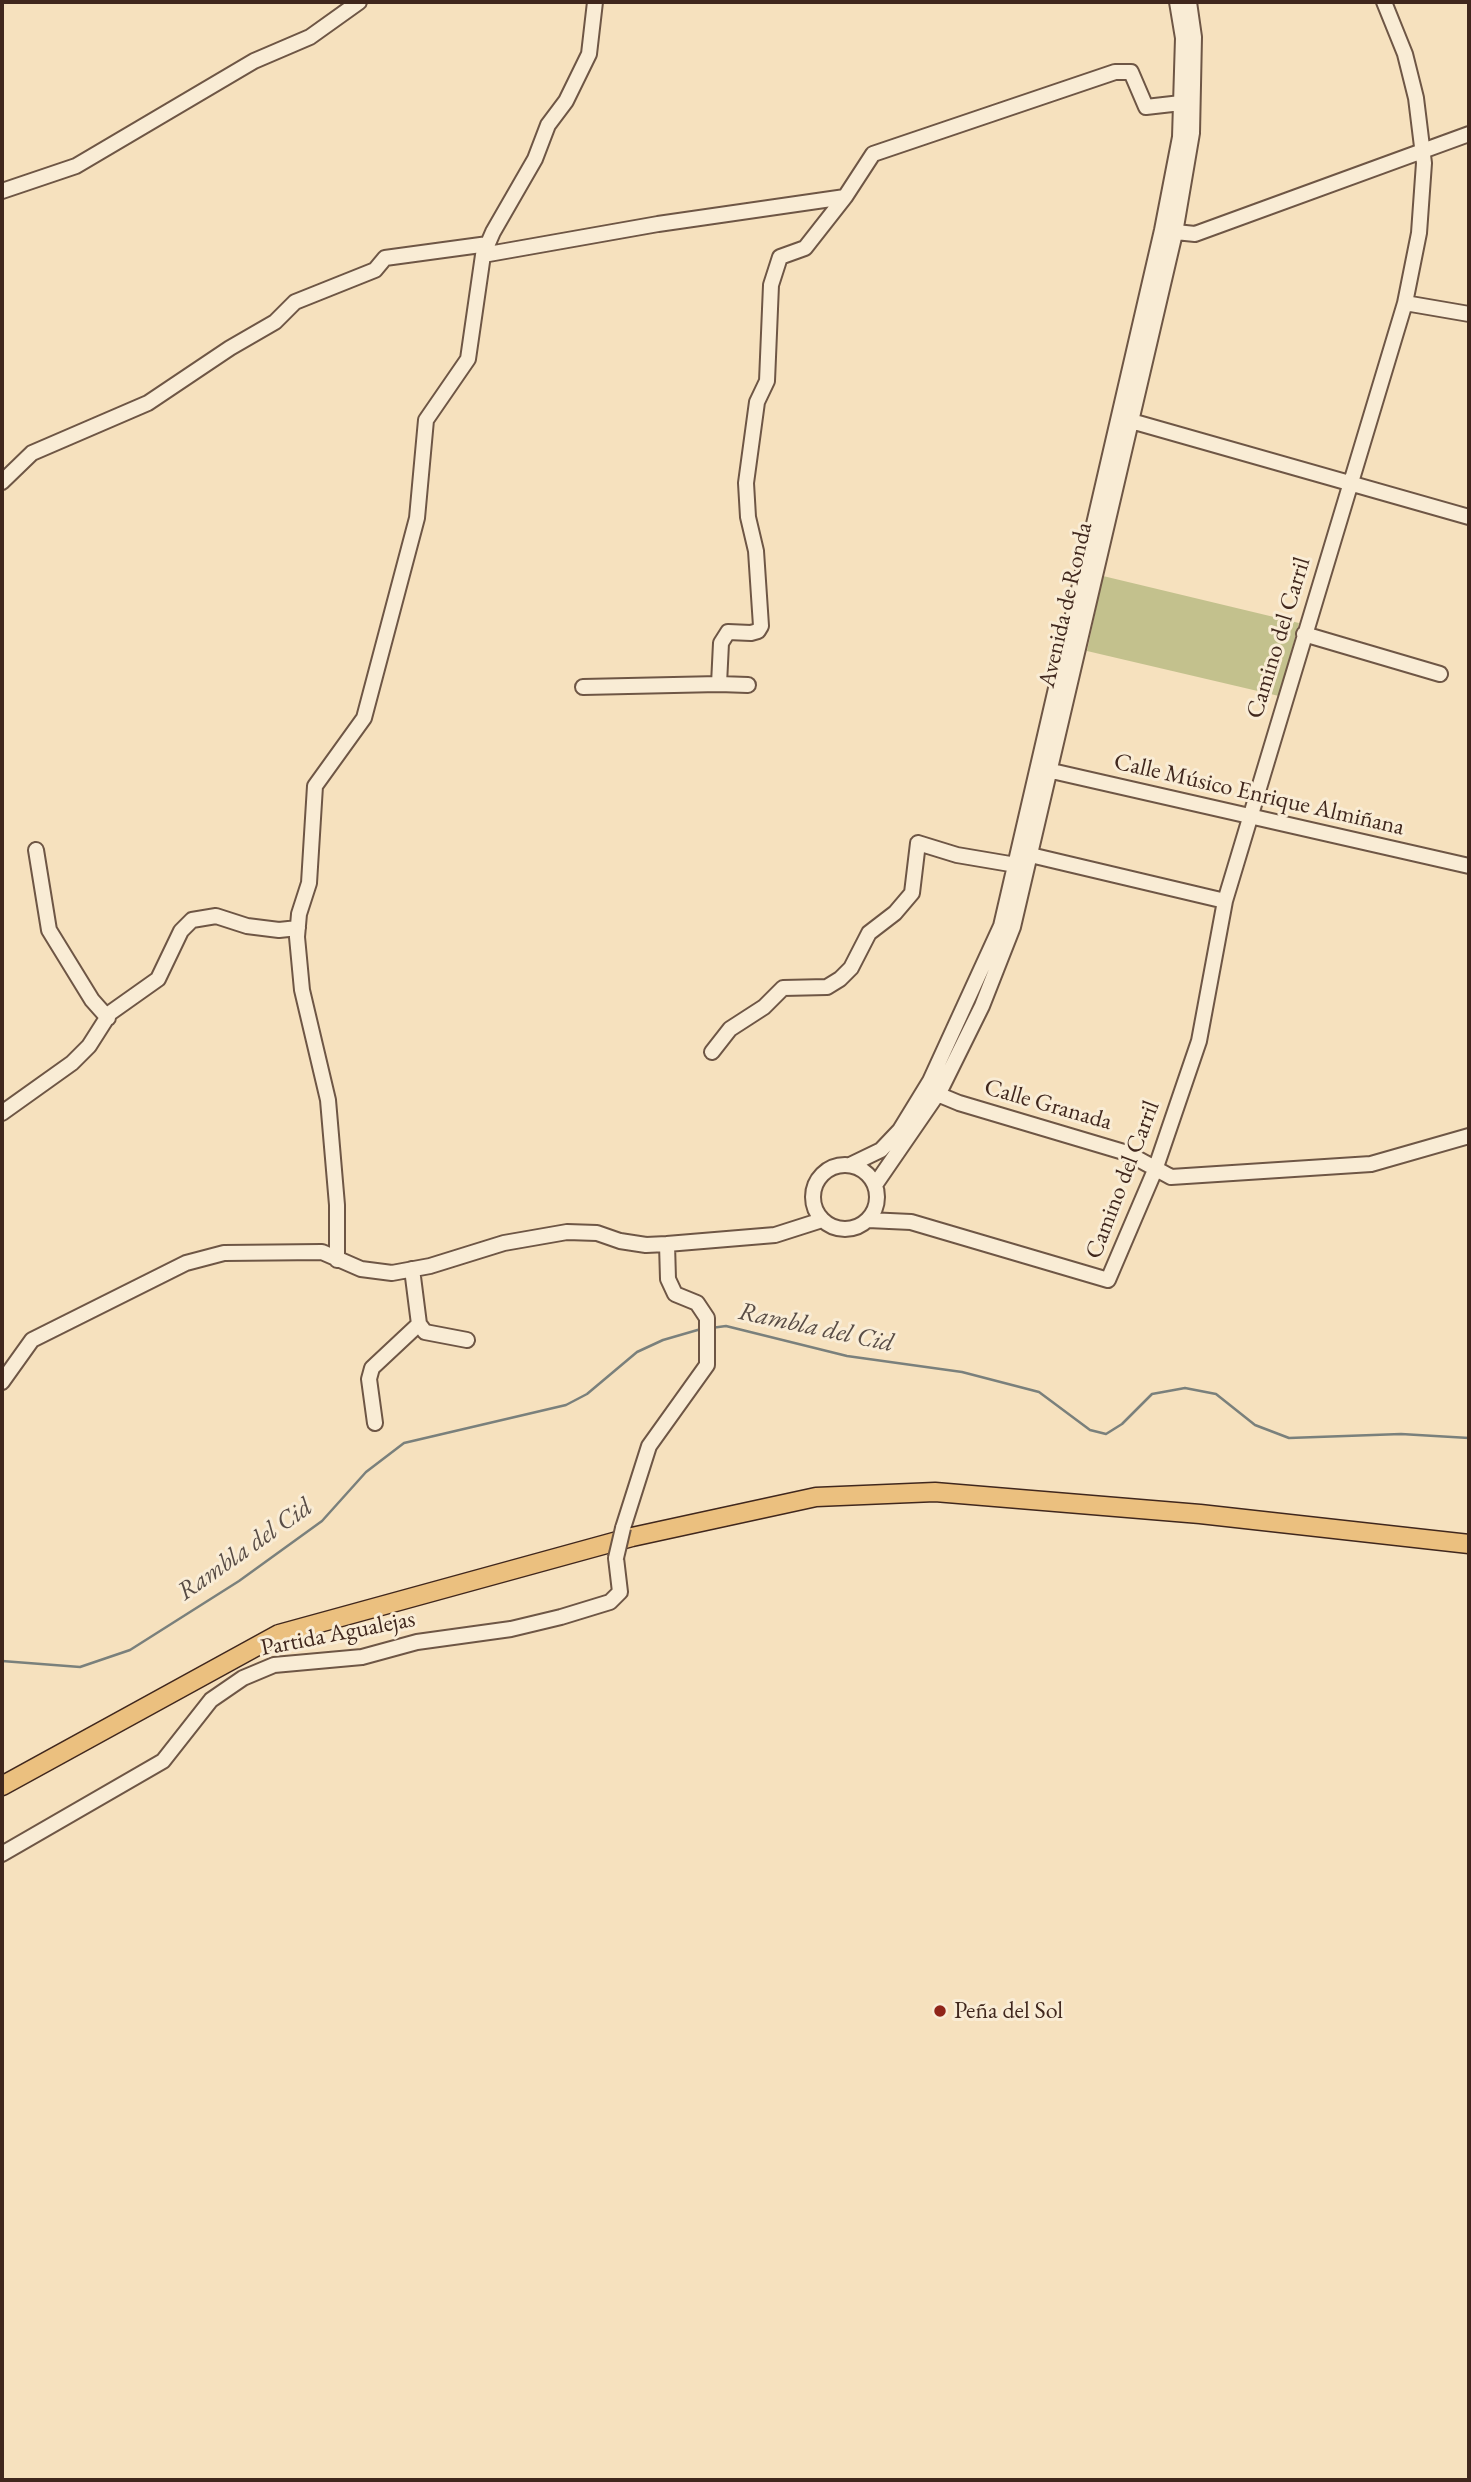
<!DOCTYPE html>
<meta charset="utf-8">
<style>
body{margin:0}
#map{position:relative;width:1471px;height:2482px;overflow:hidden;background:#f6e1be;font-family:"EB Garamond",serif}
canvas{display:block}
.frame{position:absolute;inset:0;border:4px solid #40271d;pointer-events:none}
</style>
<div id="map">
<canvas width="1471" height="2482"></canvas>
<div class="frame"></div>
</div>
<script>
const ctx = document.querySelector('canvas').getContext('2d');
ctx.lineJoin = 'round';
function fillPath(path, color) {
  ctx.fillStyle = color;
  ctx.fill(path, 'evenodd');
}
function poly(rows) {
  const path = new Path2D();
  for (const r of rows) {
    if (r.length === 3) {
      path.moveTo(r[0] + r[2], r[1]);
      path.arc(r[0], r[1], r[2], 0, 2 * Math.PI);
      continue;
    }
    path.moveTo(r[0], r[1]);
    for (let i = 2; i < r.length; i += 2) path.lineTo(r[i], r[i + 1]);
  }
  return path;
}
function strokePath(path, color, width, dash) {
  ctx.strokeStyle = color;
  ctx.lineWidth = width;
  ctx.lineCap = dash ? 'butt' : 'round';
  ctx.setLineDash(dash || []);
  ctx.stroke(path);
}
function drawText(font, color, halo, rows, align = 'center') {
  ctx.font = font + ' "EB Garamond",serif';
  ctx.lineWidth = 6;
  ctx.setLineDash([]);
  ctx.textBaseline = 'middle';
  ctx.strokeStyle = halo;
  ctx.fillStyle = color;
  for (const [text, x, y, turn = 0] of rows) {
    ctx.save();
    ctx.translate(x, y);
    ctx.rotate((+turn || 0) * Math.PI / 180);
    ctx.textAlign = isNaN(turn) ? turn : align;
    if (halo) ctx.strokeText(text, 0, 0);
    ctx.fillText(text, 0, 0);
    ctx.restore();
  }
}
const green = poly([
 [1103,576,1299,623,1279,696,1087,651]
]);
const stream = poly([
 [711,1328,726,1326,847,1356,962,1372,1039,1392,1090,1430,1106,1434,1122,1424,1152,1394,1185,1388,1216,1394,1255,1425,1289,1438,1401,1434,1469,1438],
 [2,1661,80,1667,130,1650,239,1581,322,1521,366,1472,404,1443,566,1405,587,1394,637,1352,663,1340,701,1329]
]);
const minor = poly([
 [2,191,76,166,254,61,310,37,359,2],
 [1166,231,1195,234,1469,134],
 [483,255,658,224,845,197,873,154,1115,72,1131,72,1146,107,1181,103],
 [1405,303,1469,314],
 [1124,419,1469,517],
 [2,482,32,453,148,403,230,348,275,322,295,302,375,270,385,258,488,244],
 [1304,634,1440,674],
 [748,685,719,684,721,643,728,632,751,633,758,631,761,626,756,551,748,517,746,483,757,402,767,381,771,285,780,257,805,248,845,197],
 [583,687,719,684],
 [1043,769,1469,866],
 [36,850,49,930,92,1000,108,1018],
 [1022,853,1225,901],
 [712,1052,730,1029,764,1007,783,988,827,987,840,979,851,968,869,933,895,913,912,893,918,843,957,855,1016,865],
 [930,1091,959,1103,1127,1153,1171,1177,1371,1164,1469,1136],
 [2,1113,72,1063,89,1046,110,1013,158,979,181,931,192,920,216,916,247,926,279,930,298,928],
 [852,1164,881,1150,900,1130,930,1081,1001,926,1162,230,1180,137,1183,38,1177,2],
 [845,1197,32],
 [875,1185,941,1089,982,1006,1013,927,1175,233,1192,133,1194,37,1189,2],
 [868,1220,911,1222,1108,1280,1155,1170,1199,1041,1225,901,1405,303,1419,233,1424,163,1416,98,1405,54,1384,2],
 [337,1260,337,1205,328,1100,302,990,297,937,299,914,309,883,315,786,364,718,417,518,426,420,468,359,483,255,493,232,535,159,548,125,566,101,589,54,595,2],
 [419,1324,425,1332,467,1340],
 [2,1382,32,1340,186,1263,224,1253,322,1252,361,1269,392,1273,430,1266,504,1243,567,1232,597,1233,620,1241,646,1245,667,1244],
 [375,1423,369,1379,372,1368,419,1324,412,1269],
 [623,1528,649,1446,707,1365,707,1318,697,1303,675,1294,668,1279,667,1244,775,1235,822,1220],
 [2,1854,163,1761,211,1700,243,1678,274,1665,362,1657,417,1642,511,1629,561,1617,610,1602,620,1592,616,1558]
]);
const major = poly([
 [2,1786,279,1634,632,1537,816,1497,935,1492,1200,1514,1469,1544]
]);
const minorBridge = poly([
 [616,1558,623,1528]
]);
const markers = [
 [940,2011,7,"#8f2418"]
];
const streetNames = [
 ["Avenida de Ronda",1066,605,-77],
 ["Camino del Carril",1279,638,-73],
 ["Calle Músico Enrique Almiñana",1259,795,13],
 ["Calle Granada",1048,1105,16],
 ["Camino del Carril",1123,1180,-69],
 ["Partida Agualejas",338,1634,-11]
];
const poiNames = [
 ["Peña del Sol",954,2011]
];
const waterNames = [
 ["Rambla del Cid",816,1328,12],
 ["Rambla del Cid",245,1550,-35]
];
fillPath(green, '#c3c18d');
strokePath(stream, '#7a807c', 2.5);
strokePath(minor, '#6e5645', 18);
strokePath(major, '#40271d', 21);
strokePath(minor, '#f9ecd5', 14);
strokePath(major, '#ebc07f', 18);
strokePath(minorBridge, '#6e5645', 18, []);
strokePath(minorBridge, '#f9ecd5', 14);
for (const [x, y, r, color] of markers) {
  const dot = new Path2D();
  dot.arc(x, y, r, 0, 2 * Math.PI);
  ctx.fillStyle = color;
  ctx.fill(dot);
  strokePath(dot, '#f9ecd5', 2.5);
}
drawText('24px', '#40271d', '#f9ecd5', streetNames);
drawText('24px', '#40271d', '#f9ecd5', poiNames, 'left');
drawText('italic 26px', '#584c45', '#f9ecd5', waterNames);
</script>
